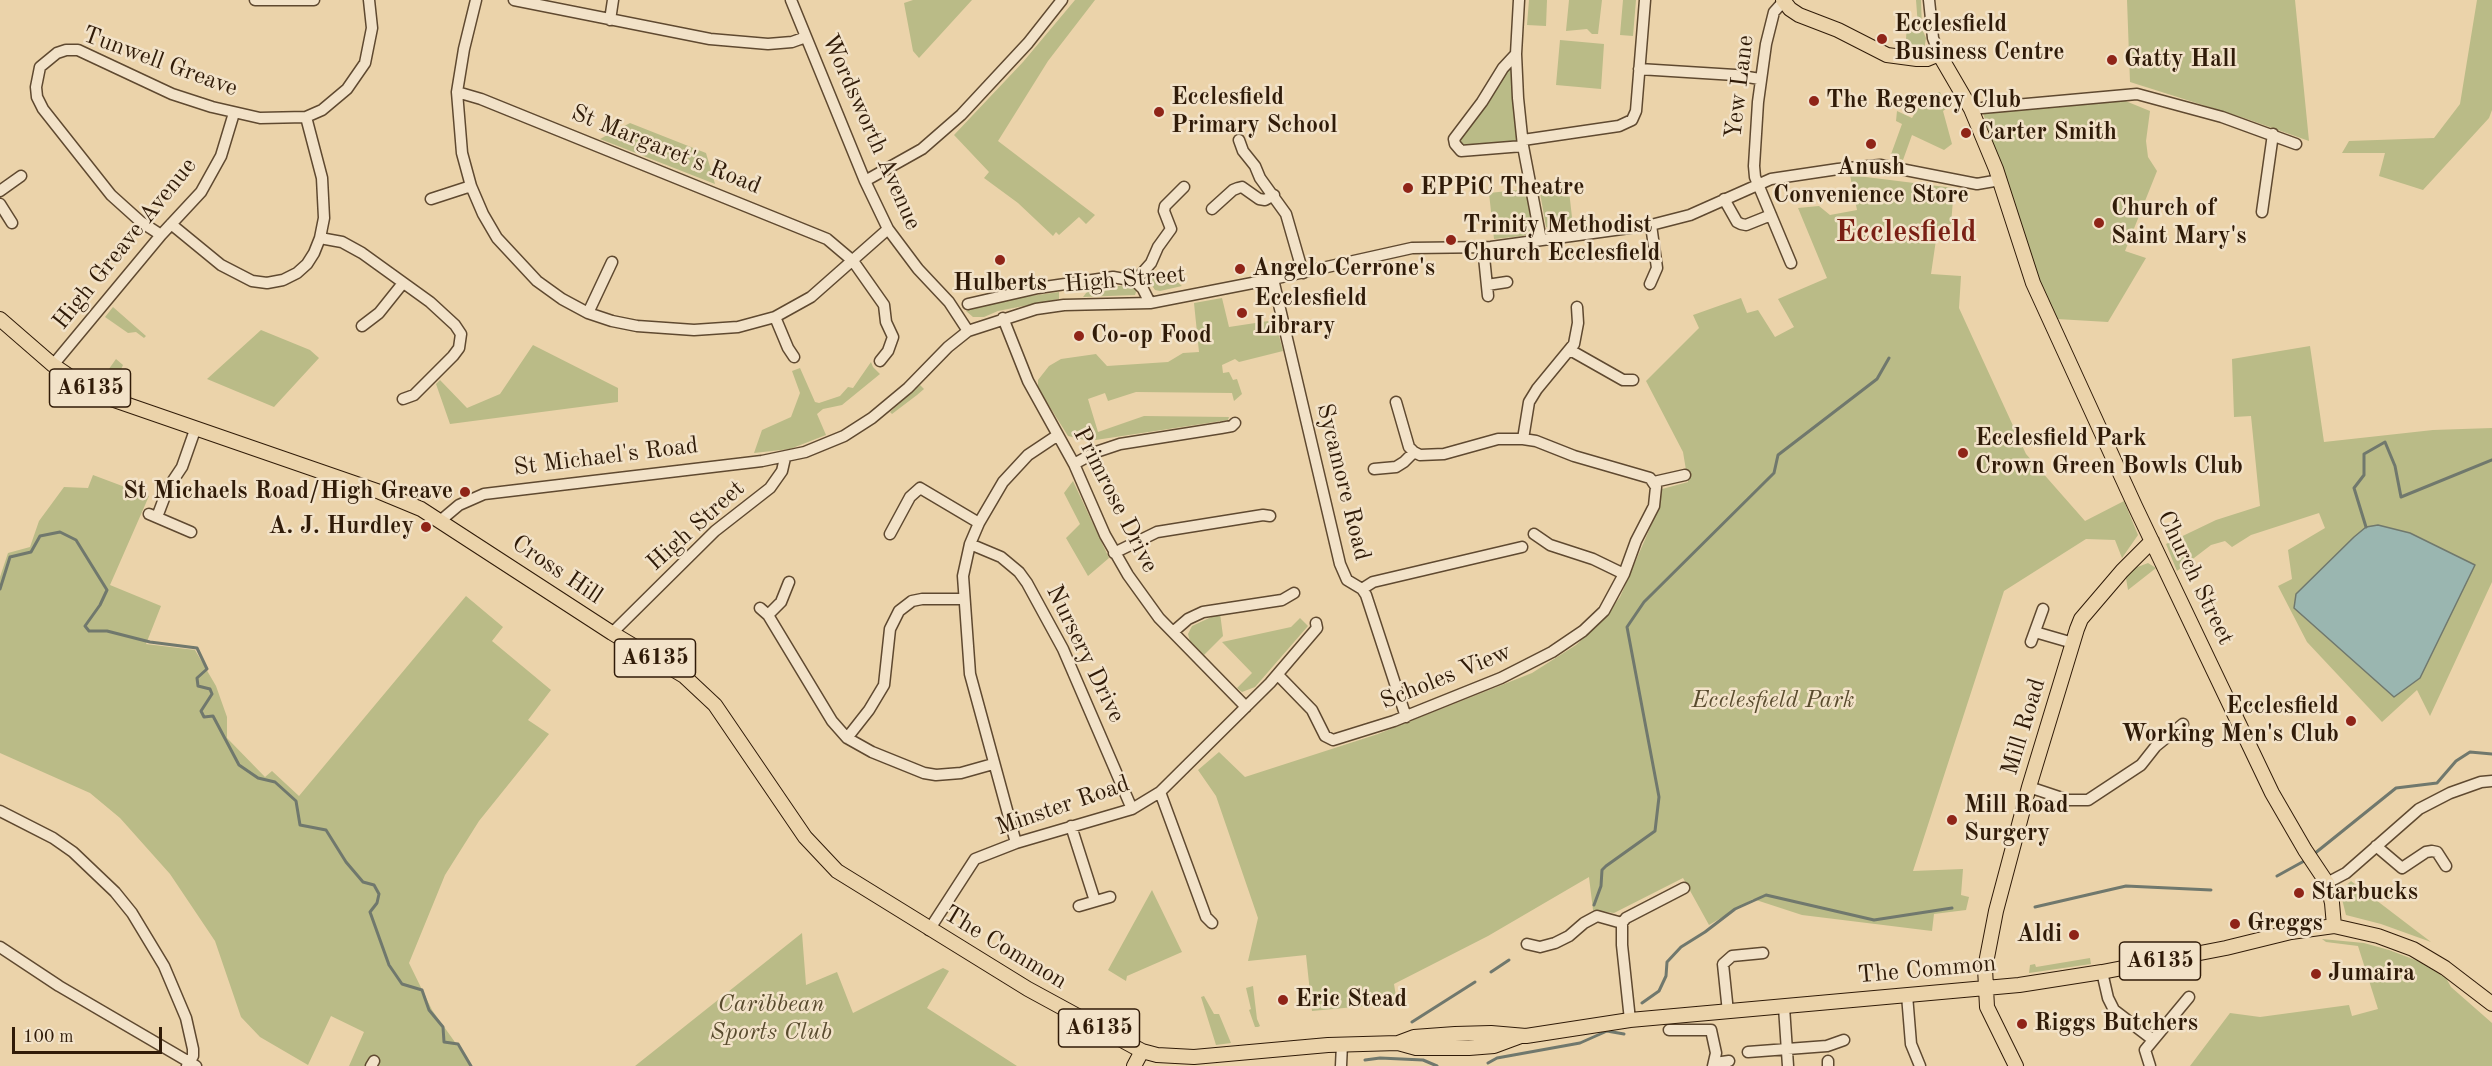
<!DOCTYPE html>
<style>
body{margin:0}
#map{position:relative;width:2492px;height:1066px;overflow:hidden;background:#ebd3aa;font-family:"Old Standard TT",serif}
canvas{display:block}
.scale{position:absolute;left:12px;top:1027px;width:150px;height:27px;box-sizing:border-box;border:3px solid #301b08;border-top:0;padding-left:8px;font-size:18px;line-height:21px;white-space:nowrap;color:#301b08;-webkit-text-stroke:4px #f2e2c8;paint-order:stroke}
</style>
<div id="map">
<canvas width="2492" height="1066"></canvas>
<div class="scale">100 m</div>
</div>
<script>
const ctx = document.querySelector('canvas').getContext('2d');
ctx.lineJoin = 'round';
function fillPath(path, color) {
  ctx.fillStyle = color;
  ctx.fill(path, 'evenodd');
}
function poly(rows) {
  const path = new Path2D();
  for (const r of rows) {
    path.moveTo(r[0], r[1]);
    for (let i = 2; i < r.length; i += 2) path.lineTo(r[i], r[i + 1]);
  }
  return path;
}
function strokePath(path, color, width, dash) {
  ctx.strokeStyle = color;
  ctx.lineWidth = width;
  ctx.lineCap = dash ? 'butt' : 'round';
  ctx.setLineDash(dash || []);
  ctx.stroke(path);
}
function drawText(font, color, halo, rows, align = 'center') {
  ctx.font = font + ' "Old Standard TT",serif';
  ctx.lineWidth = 5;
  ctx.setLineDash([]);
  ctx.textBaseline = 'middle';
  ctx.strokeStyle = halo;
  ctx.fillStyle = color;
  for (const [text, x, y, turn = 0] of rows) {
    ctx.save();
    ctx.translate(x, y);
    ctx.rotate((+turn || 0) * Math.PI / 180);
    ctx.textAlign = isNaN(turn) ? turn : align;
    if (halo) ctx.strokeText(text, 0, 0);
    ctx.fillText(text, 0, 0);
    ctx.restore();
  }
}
const green = poly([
 [913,0,972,0,919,58,913,51,904,3],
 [1075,0,1095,0,1048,61,998,141,1095,215,1086,224,1079,217,1059,235,1056,232,1053,236,1018,203,984,178,989,172,954,135,1023,62],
 [1529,0,1547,0,1546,26,1527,25],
 [1569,0,1602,0,1598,34,1592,34,1587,29,1566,31],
 [1623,0,1636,0,1633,36,1620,35],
 [1916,0,1921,0,1922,29,1926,38,1924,50,1920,52,1907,45,1906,39,1907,25,1918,26],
 [2127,0,2295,0,2309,141,2247,119,2130,82],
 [2477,0,2492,0,2492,110,2489,118,2423,190,2379,176,2385,153,2342,153,2349,141,2434,138,2460,104],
 [1560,40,1604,44,1601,89,1556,85],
 [1509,67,1512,68,1517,137,1516,141,1465,147,1461,144,1461,136],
 [1940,92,1947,108,1943,111,1952,144,1944,150,1912,135,1903,160,1890,157,1902,124,1896,121,1897,111,1912,118,1925,96],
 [2123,100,2150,111,2146,141,2148,157,2157,171,2125,251,2146,258,2108,322,2057,319,2032,268,1983,113],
 [630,123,706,153,715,184,600,139],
 [1850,175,1954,188,1951,224,1938,226,1931,274,1961,276,1959,308,2026,454,2085,521,2124,501,2138,535,2122,558,2115,540,2086,539,2004,591,1913,871,1963,869,1961,895,1969,897,1966,910,1934,914,1932,931,1802,915,1753,899,1709,925,1683,878,1614,913,1593,910,1589,877,1488,936,1394,984,1397,1003,1312,1011,1306,955,1248,961,1258,918,1216,796,1198,770,1219,752,1245,777,1378,734,1532,673,1576,645,1602,621,1620,597,1657,512,1662,489,1688,482,1683,452,1646,381,1699,328,1693,315,1741,298,1747,313,1758,310,1775,337,1794,327,1778,299,1827,278,1798,208,1819,206,1830,215,1857,210],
 [1568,182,1573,226,1551,229,1546,227,1539,187],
 [1527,189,1533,224,1529,233,1523,236,1494,239,1489,193],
 [1157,272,1167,273,1182,286,1160,291,1155,290,1148,280,1149,275],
 [1108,286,1125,286,1137,289,1135,295,1083,297,1090,288],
 [1059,292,1059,299,998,311,984,317,973,317,966,311,988,302],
 [1222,298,1229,327,1275,320,1283,351,1239,362,1235,359,1222,365,1223,373,1229,372,1233,380,1237,379,1242,394,1234,401,1232,393,1136,392,1108,401,1105,393,1088,399,1098,432,1144,416,1229,417,1228,420,1089,441,1068,436,1038,388,1038,380,1049,366,1061,359,1096,354,1107,366,1168,362,1183,353,1199,352,1194,303],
 [113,307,146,336,144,338,136,332,128,333,105,317],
 [261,330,310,350,319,358,274,407,207,379],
 [533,345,618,388,618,402,450,424,436,384,440,380,467,408,500,394],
 [2310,346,2324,442,2433,430,2492,428,2492,582,2430,716,2417,690,2382,722,2307,642,2278,586,2292,579,2288,550,2325,528,2319,513,2251,535,2232,547,2225,541,2211,545,2177,571,2166,544,2216,520,2260,506,2251,416,2234,417,2232,359],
 [116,359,123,365,112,389,99,383],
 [871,362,873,367,880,374,842,405,823,409,817,414,826,435,790,449,754,453,762,430,791,417,800,393,792,371,800,368,815,402,819,403,840,396,848,387,853,388],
 [920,385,924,389,917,395,892,414,890,412],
 [93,475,149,496,110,585,161,606,146,644,195,650,216,686,227,717,227,738,265,777,272,771,299,796,466,596,503,627,492,641,551,690,528,720,549,734,479,821,445,875,409,963,432,1010,472,1066,349,1066,364,1032,331,1016,308,1065,260,1037,241,1017,215,941,170,874,120,818,90,793,0,753,0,577,8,553,30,547,39,521,64,487,88,488],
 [1073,481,1109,558,1088,576,1066,538,1080,524,1064,493],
 [2148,563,2156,568,2128,590,2126,578,2135,568],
 [1220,613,1223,636,1204,655,1190,641,1188,634,1192,626],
 [1300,618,1308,626,1255,687,1242,692,1237,688,1252,673,1222,642,1291,627],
 [2351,881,2431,942,2381,924,2346,915,2340,891],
 [1152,890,1182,952,1127,976,1126,981,1108,970],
 [802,933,806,985,837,972,853,1013,943,968,949,971,927,1008,1017,1066,635,1066],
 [2322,939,2364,943,2389,950,2418,961,2446,978,2451,987,2492,1023,2492,1066,2190,1066,2230,1013,2260,1017,2349,1005,2352,1016,2378,1009,2358,946,2326,942],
 [2090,958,2091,964,2029,973,2030,965,2035,964,2036,967],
 [1253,986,1257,1019,1260,1026,1258,1027,1255,1027,1249,1010,1251,1009,1246,988],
 [1204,996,1214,1014,1219,1014,1231,1043,1216,1045,1201,997]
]);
const water = poly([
 [2378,525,2410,533,2475,565,2420,678,2394,697,2294,608,2296,594,2354,537,2366,527,2378,525]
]);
const stream = poly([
 [2366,527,2354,488,2364,475,2364,454,2385,442,2395,466,2401,497,2492,460],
 [0,589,10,557,31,552,40,536,60,532,76,540,107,590,100,605,85,626,89,631,107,631,150,642,197,648,207,669,197,678,198,686,210,689,212,694,201,711,204,717,213,716,239,765,258,778,275,782,296,801,300,825,326,830,346,862,363,882,374,885,379,894,377,903,370,912,389,965,402,984,422,990,429,1010,443,1027,444,1042,458,1044,471,1066],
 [2314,854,2396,788,2437,783,2456,761,2470,752,2492,754],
 [2277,876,2306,860],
 [1594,905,1601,886,1602,870,1606,866,1655,831,1659,797,1627,627,1644,602,1774,473,1778,455,1877,379,1889,358],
 [2035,907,2126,886,2211,890],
 [1491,972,1509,960],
 [1642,1003,1659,991,1666,976,1667,962,1681,947,1705,932,1735,909,1766,895,1874,920,1952,908],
 [1412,1022,1475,982],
 [1365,1060,1380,1058,1423,1060,1437,1066],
 [1488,1063,1497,1058,1580,1043,1607,1031,1624,1034]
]);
const minor = poly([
 [255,0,314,0],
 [476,0,464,49,457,92,462,153,471,186,483,214,497,238,537,281,562,299,588,313,612,321,637,326,694,330,738,327,775,317,811,297,888,229],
 [514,0,710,39,768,44,792,42,806,37],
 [791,0,865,181,888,229,918,269,949,302,968,331],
 [1519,0,1516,54,1518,98,1523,146,1541,240],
 [1929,0,1933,38,1939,54],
 [1783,2,1774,12,1766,44,1758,102,1754,166,1755,177,1791,263],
 [610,20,613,0],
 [1516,54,1503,68,1482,102,1454,139,1455,144,1461,151,1523,146],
 [1639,69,1735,75,1760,79],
 [457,92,481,99,827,239,853,261,884,305,886,322,893,337,888,351,880,361],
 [1971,109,2137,94,2222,117,2296,144],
 [1239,140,1243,151,1255,166,1260,178,1286,214,1303,273],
 [1523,140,1619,126,1632,120,1636,111,1645,0],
 [865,181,922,149,961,115,1028,43,1062,0],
 [0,191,21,176],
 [431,199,471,186],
 [1724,199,1737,222,1741,224,1746,225,1771,215],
 [0,204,12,223],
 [1212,209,1233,190,1238,188,1242,187,1259,199,1265,200,1274,195],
 [2262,212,2273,134],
 [171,224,221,265,252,281,267,283,283,280,297,273,307,264,314,253,320,238,324,218,322,178,306,117],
 [161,235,141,222,111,195,43,109,37,97,36,87,40,67,57,53,66,50,78,50,172,94,212,107,260,118,306,117,322,110,347,89,365,63,372,28,369,0],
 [320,238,342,242,362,253,430,302,455,325,461,334,459,348,453,356,414,395,403,399],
 [1483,247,1488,296],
 [1273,279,1340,564,1347,580,1362,589,1366,595,1406,717],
 [1135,281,1151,263,1158,247,1171,229,1164,211,1165,206,1184,187],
 [1650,284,1657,268,1651,225],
 [1487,285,1507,282],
 [968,304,1038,288,1113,277,1135,281,1143,289,1150,303],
 [588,313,612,262],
 [775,317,788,348,794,357],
 [1003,318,1028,381,1074,464,1105,535,1128,575,1159,618,1246,707],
 [362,326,379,313,403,283],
 [1570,350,1623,380,1633,380],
 [53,365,161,235,201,192,221,156,234,113],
 [1523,439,1529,402,1537,389,1574,344,1578,323,1577,307],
 [1074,464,1096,452,1120,444,1221,428,1232,426,1235,423],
 [1374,469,1396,467,1404,462,1414,452],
 [1654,482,1685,475],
 [149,514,191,532],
 [157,517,168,488,182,467,195,430],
 [440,521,459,505,484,494,762,461,805,452,844,436,872,418,908,388,948,347,968,331,1036,309,1064,305,1150,303,1273,279,1412,248,1491,247,1651,225,1690,215,1771,179,1838,169,1880,165,1977,184,2000,180],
 [890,534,910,497,920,488,979,523],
 [1534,534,1550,545,1593,559,1624,574],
 [970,544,1001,557,1019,572,1027,583,1063,649,1132,809],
 [1114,553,1157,532,1263,515,1270,516],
 [1362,589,1373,582,1522,547],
 [760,608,768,615,832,721,847,738,872,752,924,773,936,775,961,773,993,764],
 [768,615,781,602,789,582],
 [1173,632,1188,619,1203,612,1282,600,1294,593],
 [2035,632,2073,643],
 [612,633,715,531,770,488,782,471,785,458],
 [2031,642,2043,609],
 [1278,675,1312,710,1325,736,1333,740,1394,721,1501,678,1552,652,1583,631,1604,611,1624,574,1636,541,1654,506,1656,487,1650,478,1574,456,1536,441,1523,439,1498,439,1444,454,1420,455,1414,452,1409,447,1396,402],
 [847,738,869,710,884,685,890,629,899,611,912,601,922,599,963,599],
 [2029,787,2068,800,2088,800,2141,765,2156,746,2183,724],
 [1160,792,1206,917,1212,923],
 [0,811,53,838,73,852,115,892,132,913,164,966,186,1018,193,1049,193,1056,187,1066],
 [1071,826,1095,901],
 [1016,843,970,674,963,576,970,544,979,523,1003,482,1028,455,1058,435],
 [2376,846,2402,868,2426,852,2432,851,2437,852,2446,866],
 [2327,883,2346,873,2419,809,2450,793,2481,782,2492,781],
 [1079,906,1110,897],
 [929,930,975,859,1016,843,1132,809,1160,792,1270,683,1317,628,1316,623],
 [1527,944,1540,947,1555,943,1569,936,1584,923,1597,916,1622,923],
 [0,947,59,986,196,1066],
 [2102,972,2108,998,2114,1010,2152,1039],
 [1907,995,1911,1044,1920,1066],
 [1784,1007,1788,1066],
 [1728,1012,1723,964,1732,956,1763,953],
 [1630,1020,1622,945,1622,923,1626,918,1684,888],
 [1669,1030,1711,1030,1716,1053,1713,1066],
 [1748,1052,1827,1046,1844,1040],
 [1828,1061,1828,1066],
 [1715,1063,1729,1061],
 [371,1066,374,1061],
 [1341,1066,1342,1044],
 [2150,1066,2145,1050,2189,997]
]);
const major = poly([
 [1783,0,1790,9,1799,15,1838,30,1887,55,1917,59,1927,59,1939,54,1971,109,1996,169,2033,283,2135,506,2272,793,2305,850,2327,883,2332,903,2334,926],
 [0,319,53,365,84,386,111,399,380,492,421,509,612,633,684,676,715,705,805,837,837,871,1028,989,1142,1051,1157,1055,1194,1057,1328,1045,1398,1043,1416,1048,1469,1048,1494,1046,1521,1036],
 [1398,1043,1414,1037,1455,1034,1491,1033,1526,1036,1630,1020,2019,985,2102,972,2226,948,2291,932,2334,926,2378,936,2413,949,2445,968,2492,1004],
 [1134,1066,1142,1051],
 [2016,1066,1987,1007,1985,968,1996,911,2029,787,2077,629,2081,619,2122,571,2152,541]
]);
const markers = [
 [1882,39,6,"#8f2418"],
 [2112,60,6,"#8f2418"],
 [1814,101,6,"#8f2418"],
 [1159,112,6,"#8f2418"],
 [1966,133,6,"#8f2418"],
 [1871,144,6,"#8f2418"],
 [1408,188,6,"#8f2418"],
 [2099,223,6,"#8f2418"],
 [1451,240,6,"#8f2418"],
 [1000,260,6,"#8f2418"],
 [1240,269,6,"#8f2418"],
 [1242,313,6,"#8f2418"],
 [1079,336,6,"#8f2418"],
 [1963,453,6,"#8f2418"],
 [465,492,6,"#8f2418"],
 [426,527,6,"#8f2418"],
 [2351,721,6,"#8f2418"],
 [1952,820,6,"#8f2418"],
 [2299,893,6,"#8f2418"],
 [2235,924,6,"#8f2418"],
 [2074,935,6,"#8f2418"],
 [2316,974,6,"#8f2418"],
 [1283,1000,6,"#8f2418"],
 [2022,1024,6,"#8f2418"]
];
const shields = [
 [90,388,81],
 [655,658,81],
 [2160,961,81],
 [1099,1028,81]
];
const shieldNames = [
 ["A6135",90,388],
 ["A6135",655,658],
 ["A6135",2160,961],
 ["A6135",1099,1028]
];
const poiNames = [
 ["Ecclesfield",1894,25],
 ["Business Centre",1894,53],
 ["Gatty Hall",2124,60],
 ["Ecclesfield",1171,98],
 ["Primary School",1171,126],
 ["The Regency Club",1826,101],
 ["Carter Smith",1978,133],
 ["Anush",1871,168,"center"],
 ["Convenience Store",1871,196,"center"],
 ["EPPiC Theatre",1420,188],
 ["Church of",2111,209],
 ["Saint Mary's",2111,237],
 ["Trinity Methodist",1463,226],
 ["Church Ecclesfield",1463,254],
 ["Angelo Cerrone's",1252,269],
 ["Hulberts",1000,284,"center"],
 ["Ecclesfield",1254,299],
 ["Library",1254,327],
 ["Co-op Food",1091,336],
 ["Ecclesfield Park",1975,439],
 ["Crown Green Bowls Club",1975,467],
 ["St Michaels Road/High Greave",453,492,"right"],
 ["A. J. Hurdley",414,527,"right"],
 ["Ecclesfield",2339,707,"right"],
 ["Working Men's Club",2339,735,"right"],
 ["Mill Road",1964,806],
 ["Surgery",1964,834],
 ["Starbucks",2311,893],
 ["Greggs",2247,924],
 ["Aldi",2062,935,"right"],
 ["Jumaira",2328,974],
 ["Eric Stead",1295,1000],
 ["Riggs Butchers",2034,1024]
];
const streetNames = [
 ["Tunwell Greave",160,62,20],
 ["Yew Lane",1740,87,-83],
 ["Wordsworth Avenue",871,132,66],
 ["St Margaret's Road",666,150,22],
 ["High Greave Avenue",125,244,-51],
 ["High Street",1125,280,-5],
 ["St Michael's Road",606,457,-7],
 ["Sycamore Road",1343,482,76],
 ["Primrose Drive",1115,500,63],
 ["High Street",696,526,-42],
 ["Cross Hill",557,570,34],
 ["Church Street",2195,578,64],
 ["Nursery Drive",1085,654,64],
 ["Scholes View",1446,677,-22],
 ["Mill Road",2024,727,-73],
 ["Minster Road",1063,806,-19],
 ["The Common",1005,948,31],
 ["The Common",1927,970,-5]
];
const parkNames = [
 ["Ecclesfield Park",1773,701],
 ["Caribbean",771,1005],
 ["Sports Club",771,1033]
];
const districtNames = [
 ["Ecclesfield",1906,233]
];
fillPath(green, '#babb87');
fillPath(water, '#9ab6b0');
strokePath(water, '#70786d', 1.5);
strokePath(stream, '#70786d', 3);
strokePath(minor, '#5f4930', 13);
strokePath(major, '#301b08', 16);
strokePath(minor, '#f2e2c8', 10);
strokePath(major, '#ebd3aa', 14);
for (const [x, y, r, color] of markers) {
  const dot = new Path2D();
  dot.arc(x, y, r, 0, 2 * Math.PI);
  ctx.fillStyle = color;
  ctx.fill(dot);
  strokePath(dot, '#f2e2c8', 2);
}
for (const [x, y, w] of shields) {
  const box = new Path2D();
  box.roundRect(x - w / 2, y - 19, w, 38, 4.5);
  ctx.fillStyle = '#f2e2c8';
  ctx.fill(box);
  strokePath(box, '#301b08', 1.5);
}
drawText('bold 22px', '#301b08', null, shieldNames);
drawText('bold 24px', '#301b08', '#f2e2c8', poiNames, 'left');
drawText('24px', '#301b08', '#f2e2c8', streetNames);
drawText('italic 24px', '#594b2e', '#f2e2c8', parkNames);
drawText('bold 30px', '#7a1f14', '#f2e2c8', districtNames);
</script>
